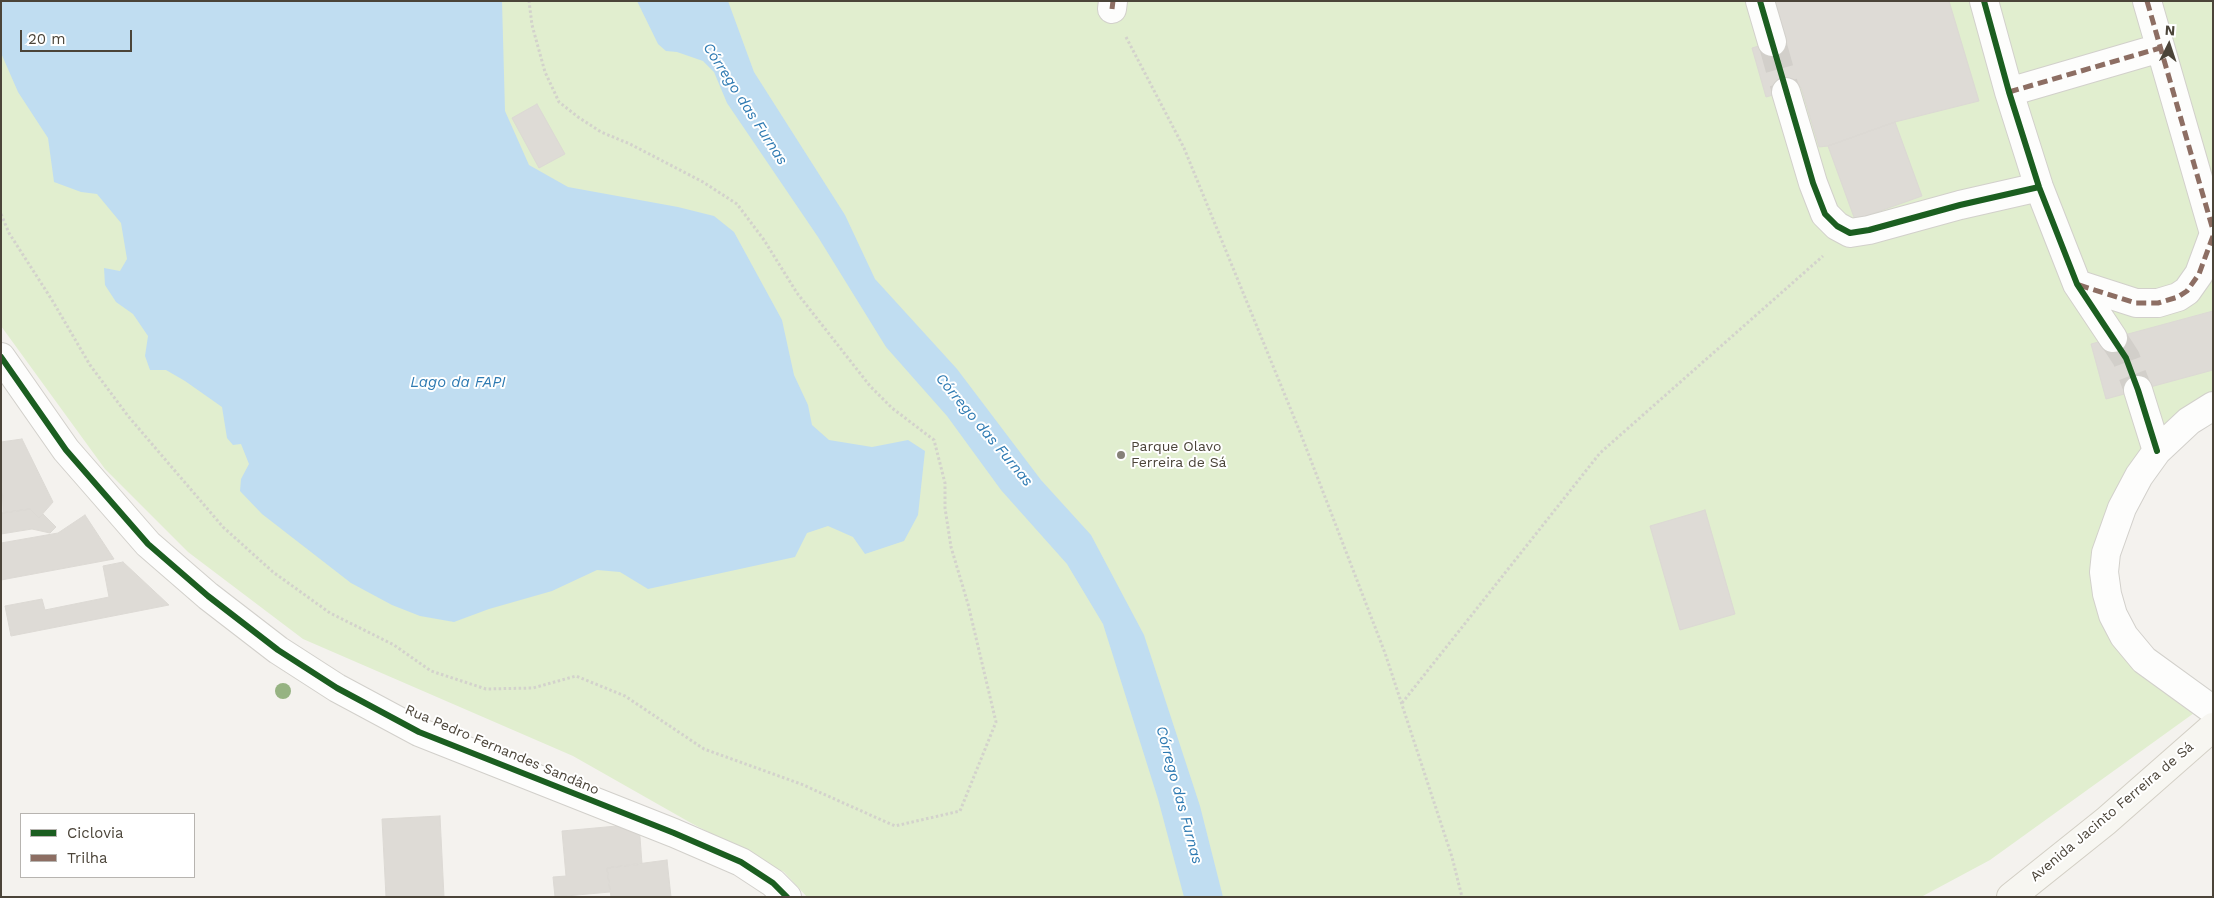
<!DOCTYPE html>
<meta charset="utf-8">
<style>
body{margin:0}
#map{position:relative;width:2214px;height:898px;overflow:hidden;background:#f4f2ee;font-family:"Work Sans",sans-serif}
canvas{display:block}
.frame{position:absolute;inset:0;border:2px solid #4b4439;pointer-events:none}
.legend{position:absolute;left:20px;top:813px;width:175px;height:65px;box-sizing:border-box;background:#fff;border:1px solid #b7b4b0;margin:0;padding:6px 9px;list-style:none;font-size:15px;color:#4b4439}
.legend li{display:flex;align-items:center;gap:10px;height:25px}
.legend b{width:25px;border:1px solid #b7b4b0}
.north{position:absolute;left:2144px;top:20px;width:50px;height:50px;-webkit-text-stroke:4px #fff;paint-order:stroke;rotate:4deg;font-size:14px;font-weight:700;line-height:20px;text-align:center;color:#4b4439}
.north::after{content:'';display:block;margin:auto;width:18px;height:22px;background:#4b4439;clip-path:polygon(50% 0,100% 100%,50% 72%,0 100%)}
.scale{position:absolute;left:20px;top:30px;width:112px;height:22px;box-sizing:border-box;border:2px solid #4b4439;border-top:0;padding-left:6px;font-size:15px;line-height:18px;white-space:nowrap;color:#4b4439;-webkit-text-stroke:4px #fff;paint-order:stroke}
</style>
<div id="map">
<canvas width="2214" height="898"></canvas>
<div class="frame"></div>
<ul class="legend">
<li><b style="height:6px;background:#1b5e20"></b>Ciclovia</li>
<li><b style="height:6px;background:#8d6e63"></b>Trilha</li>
</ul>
<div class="north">N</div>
<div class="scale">20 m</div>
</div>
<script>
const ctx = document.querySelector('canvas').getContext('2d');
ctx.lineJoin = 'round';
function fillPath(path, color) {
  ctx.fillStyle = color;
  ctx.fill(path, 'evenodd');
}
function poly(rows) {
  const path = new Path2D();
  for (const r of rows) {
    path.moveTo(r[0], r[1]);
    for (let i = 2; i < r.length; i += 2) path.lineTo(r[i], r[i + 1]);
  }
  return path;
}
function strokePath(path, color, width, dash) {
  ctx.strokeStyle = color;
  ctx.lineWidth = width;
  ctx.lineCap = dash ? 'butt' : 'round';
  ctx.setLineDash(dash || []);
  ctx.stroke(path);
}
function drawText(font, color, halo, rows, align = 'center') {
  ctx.font = font + ' "Work Sans",sans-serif';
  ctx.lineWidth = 4;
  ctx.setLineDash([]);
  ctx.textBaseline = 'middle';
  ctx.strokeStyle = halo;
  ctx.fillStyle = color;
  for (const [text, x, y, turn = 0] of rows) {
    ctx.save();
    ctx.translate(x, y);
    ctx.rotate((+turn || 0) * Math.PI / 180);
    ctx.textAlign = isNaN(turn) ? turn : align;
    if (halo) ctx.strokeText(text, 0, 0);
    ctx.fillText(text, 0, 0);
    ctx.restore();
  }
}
const green = poly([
 [1,1,2213,1,2213,397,2156,441,2101,592,2201,708,1990,860,1921,897,807,897,784,872,691,823,573,756,303,639,188,552,105,469,1,326]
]);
const water = poly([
 [1,1,502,1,505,111,529,165,568,187,678,207,714,216,734,232,782,320,794,375,808,405,812,425,829,440,872,447,908,440,925,451,918,515,904,541,865,554,853,537,828,526,807,533,795,557,648,589,620,572,597,570,552,591,489,609,454,622,420,616,392,605,351,583,262,514,240,491,241,479,249,464,241,444,233,445,227,438,222,407,185,381,166,370,150,370,145,356,148,336,133,314,116,302,105,285,104,268,120,271,127,259,121,223,97,194,81,192,54,182,48,138,18,92,1,53],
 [637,1,728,1,754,72,845,215,875,279,957,369,1041,480,1091,535,1144,635,1200,806,1223,897,1184,897,1158,799,1103,624,1067,564,1001,490,947,416,886,347,818,237,727,103,714,72,703,61,677,52,666,51,658,44]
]);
const building = poly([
 [1772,1,1949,1,1979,101,1895,122,1828,146,1819,147,1801,87,1766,97,1752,48,1783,39,1772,1],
 [537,104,565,154,539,168,512,118,537,104],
 [1895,122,1922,196,1855,220,1828,146,1895,122],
 [2213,311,2213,370,2106,399,2091,344,2213,311],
 [22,439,53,502,39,518,30,509,3,513,1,442,22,439],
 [30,509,39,518,43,514,56,527,50,533,32,529,1,534,1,513,30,509],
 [1705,510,1735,614,1680,630,1650,526,1705,510],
 [85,515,114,559,1,580,1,543,58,533,85,515],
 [123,562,169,605,11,636,5,606,42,599,45,610,109,597,103,566,123,562],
 [440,816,444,897,386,897,382,819,440,816],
 [639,824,642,864,607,868,610,892,555,897,553,877,566,876,562,831,639,824],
 [667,860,671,897,611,897,607,868,667,860]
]);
const streetTunnel = poly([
 [1772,42,1786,92],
 [2113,338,2126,358,2138,390]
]);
const path = poly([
 [1126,37,1184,148,1300,432,1385,653,1452,857,1462,897],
 [1,214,9,233,52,300,90,365,128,416,223,527,273,572,330,613,394,645,431,671,486,689,533,688,576,676,625,696,704,749,801,784,895,826,960,811,996,722,968,604,951,547,945,508,945,483,934,440,892,408,870,386,797,293,764,240,737,204,703,182,630,144,601,132,578,117,559,102,545,72,532,25,529,1],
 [1402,703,1600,453,1823,256]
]);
const street = poly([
 [1760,1,1772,42],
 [1984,1,2009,92,2039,187,2077,284,2113,338],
 [2147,1,2213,230],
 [1112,9,1113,1],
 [1786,92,1813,183,1825,214,1837,226,1850,233,1869,230,1960,205,2039,187],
 [2009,92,2160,48],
 [2077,284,2136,303,2158,303,2178,297,2187,291,2199,274,2213,236],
 [1,357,66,450,148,544,208,596,278,650,337,688,419,732,674,833,741,862,773,883,787,897],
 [2138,390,2157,451],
 [2213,406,2189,421,2157,451,2139,476,2122,508,2106,553,2104,572,2107,594,2113,615,2124,636,2144,660,2213,710]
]);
const secondary = poly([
 [2011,897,2106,821,2213,727]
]);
const quiet = poly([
 [2147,1,2213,230],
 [1112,9,1113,1],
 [2009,92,2160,48],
 [2079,285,2136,303,2158,303,2178,297,2187,291,2199,274,2213,236]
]);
const cycleway = poly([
 [1760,1,1813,183,1825,214,1837,226,1850,233,1869,230,1960,205,2039,187],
 [1984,1,2009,92,2039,187,2077,284,2126,358,2138,390,2157,451],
 [1,357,66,450,148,544,208,596,278,650,337,688,419,732,674,833,741,862,773,883,787,897]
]);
const trees = [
 [283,691]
];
const markers = [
 [1121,455,5,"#868178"]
];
const poiNames = [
 ["Parque Olavo",1131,447],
 ["Ferreira de Sá",1131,463]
];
const streetNames = [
 ["Rua Pedro Fernandes Sandâno",502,750,23],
 ["Avenida Jacinto Ferreira de Sá",2112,812,-40]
];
const waterNames = [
 ["Córrego das Furnas",745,104,57],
 ["Lago da FAPI",458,383],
 ["Córrego das Furnas",984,430,50],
 ["Córrego das Furnas",1179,795,75]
];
fillPath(green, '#e1eecf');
fillPath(water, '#c0ddf1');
fillPath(building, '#dedbd6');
strokePath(building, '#dcd9d4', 1);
strokePath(streetTunnel, '#d2cfca', 28, [28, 14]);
strokePath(street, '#d2d0cb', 30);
strokePath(secondary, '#d3cfc5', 30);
strokePath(path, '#d3d2cc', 3, [2.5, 2.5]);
strokePath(street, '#fdfdfc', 28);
strokePath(secondary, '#f7f6f1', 28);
strokePath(quiet, '#8d6e63', 5, [10, 5]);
strokePath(cycleway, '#1b5e20', 6);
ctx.fillStyle = '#96b382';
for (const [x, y] of trees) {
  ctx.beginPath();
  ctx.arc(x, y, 8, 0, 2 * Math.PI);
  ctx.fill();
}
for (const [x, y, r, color] of markers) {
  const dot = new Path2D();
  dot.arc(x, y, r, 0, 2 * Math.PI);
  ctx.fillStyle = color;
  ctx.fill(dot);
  strokePath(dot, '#fff', 2);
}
drawText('14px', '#4b4439', '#fff', poiNames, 'left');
drawText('14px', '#4b4439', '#fff', streetNames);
drawText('italic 15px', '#2e7ab2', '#fff', waterNames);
</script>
